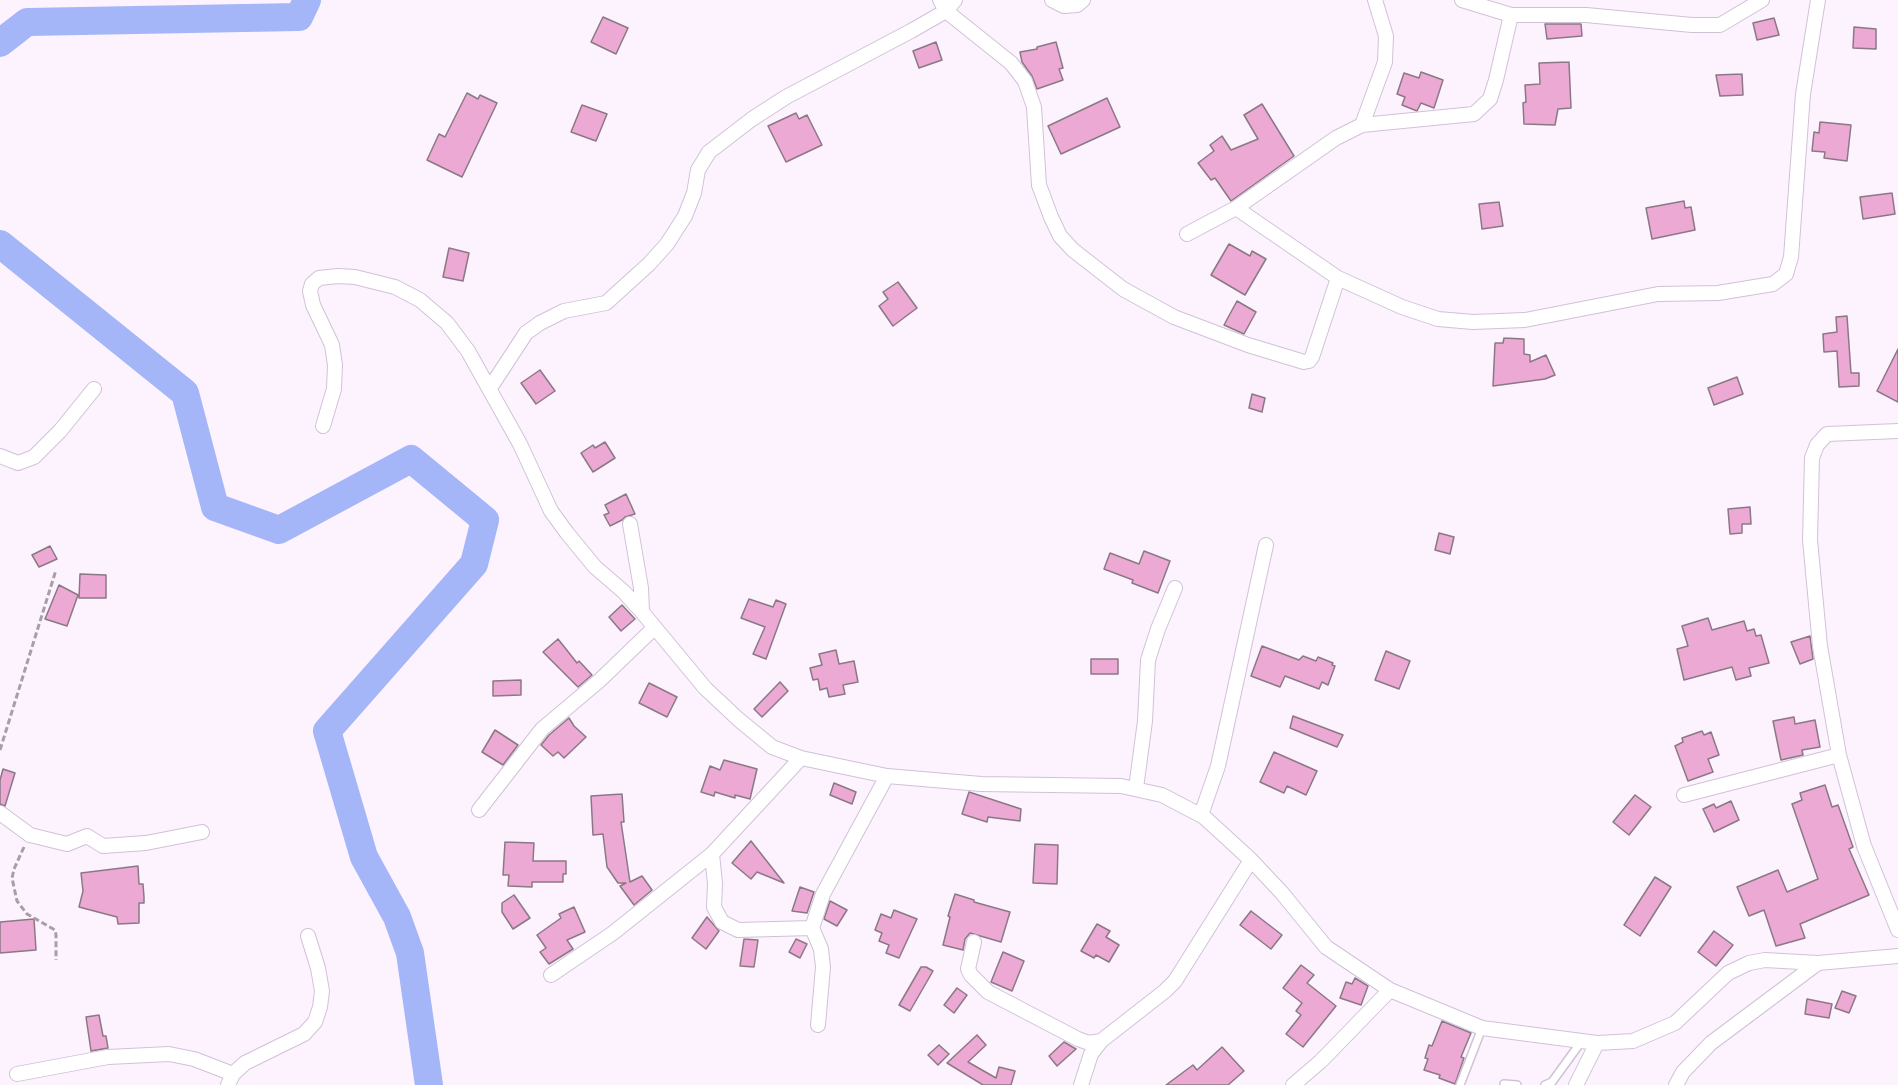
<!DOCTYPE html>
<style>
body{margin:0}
canvas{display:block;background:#fcf3ff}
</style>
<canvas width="1898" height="1085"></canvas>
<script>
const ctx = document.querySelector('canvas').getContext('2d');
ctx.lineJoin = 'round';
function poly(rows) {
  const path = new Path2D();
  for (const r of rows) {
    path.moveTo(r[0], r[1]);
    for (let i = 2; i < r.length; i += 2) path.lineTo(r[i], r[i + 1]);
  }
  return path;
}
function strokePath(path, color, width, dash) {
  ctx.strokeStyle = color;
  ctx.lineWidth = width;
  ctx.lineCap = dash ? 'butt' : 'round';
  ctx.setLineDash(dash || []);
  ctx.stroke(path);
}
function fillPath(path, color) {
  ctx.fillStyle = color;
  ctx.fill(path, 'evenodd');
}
const river = poly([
 [0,43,27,22,299,17,307,0],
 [0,244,185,393,215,507,279,530,411,459,485,520,474,564,327,731,364,857,397,917,410,953,429,1085]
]);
const building = poly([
 [603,17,628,28,616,54,591,42,603,17],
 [1774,18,1779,35,1757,40,1753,23,1774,18],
 [1545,24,1581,24,1582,36,1547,39,1545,24],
 [1854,27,1876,29,1876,49,1853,48,1854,27],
 [936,42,942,60,919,68,913,51,936,42],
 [1056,42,1063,68,1059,69,1063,80,1037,89,1032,76,1022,62,1020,52,1037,49,1037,47,1056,42],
 [1569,62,1571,108,1558,109,1555,125,1524,124,1523,103,1526,102,1525,85,1540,84,1539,63,1569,62],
 [1421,72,1443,80,1434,108,1421,103,1417,111,1402,105,1405,97,1397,94,1404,73,1419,78,1421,72],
 [1742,74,1743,95,1720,96,1716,75,1742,74],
 [467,93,478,99,480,95,497,103,462,177,427,160,439,134,445,137,467,93],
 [1107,98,1120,127,1061,154,1048,126,1107,98],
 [1262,104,1294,156,1231,201,1215,178,1211,180,1198,163,1214,151,1210,145,1222,136,1231,150,1258,139,1244,115,1262,104],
 [582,105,607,114,596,141,571,132,582,105],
 [796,113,799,119,807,115,822,145,786,162,768,126,796,113],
 [1820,122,1851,125,1847,161,1824,158,1825,152,1812,151,1814,132,1819,133,1820,122],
 [1892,193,1895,214,1863,219,1860,197,1892,193],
 [1684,201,1685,208,1691,207,1695,230,1652,239,1646,208,1684,201],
 [1499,202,1503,226,1482,229,1479,204,1499,202],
 [1229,244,1250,256,1252,251,1266,259,1245,295,1211,275,1229,244],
 [449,248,469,253,463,281,443,277,449,248],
 [898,282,917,308,893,326,879,306,888,299,883,292,898,282],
 [1237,301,1256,312,1244,334,1224,325,1237,301],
 [1847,316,1851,373,1859,373,1859,386,1839,387,1837,351,1824,352,1823,334,1837,332,1836,317,1847,316],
 [1504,338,1524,339,1524,354,1530,355,1530,362,1546,355,1555,375,1545,379,1493,386,1495,343,1503,343,1504,338],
 [1898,349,1898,402,1877,391,1898,349],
 [540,370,555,391,536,404,521,383,540,370],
 [1737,377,1743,394,1714,405,1708,388,1737,377],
 [1252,394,1265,398,1262,412,1249,408,1252,394],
 [605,442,615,458,593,472,581,453,593,445,595,448,605,442],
 [626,494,635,514,625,517,622,520,610,526,604,515,609,513,605,505,626,494],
 [1750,507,1751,524,1742,524,1742,533,1730,534,1728,509,1750,507],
 [1439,533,1454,537,1450,554,1435,550,1439,533],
 [50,546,57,559,39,567,32,555,50,546],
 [1144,551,1170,561,1158,593,1132,583,1133,580,1104,569,1110,553,1139,564,1144,551],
 [80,574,106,575,106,598,79,598,80,574],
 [59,585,78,595,67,626,45,619,59,585],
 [749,599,773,607,776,600,786,604,766,659,753,654,765,627,741,618,749,599],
 [622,605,635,619,621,631,609,617,622,605],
 [1708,618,1712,630,1744,621,1747,631,1754,629,1756,636,1761,635,1769,663,1749,668,1751,676,1736,680,1732,667,1684,680,1677,649,1688,646,1682,626,1708,618],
 [1810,636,1813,659,1800,664,1791,642,1810,636],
 [558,639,577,663,579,661,592,675,578,687,543,652,558,639],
 [1262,646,1299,660,1303,656,1316,661,1318,657,1333,663,1332,665,1335,666,1328,685,1322,682,1319,689,1285,676,1280,687,1251,676,1262,646],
 [836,650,839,664,854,661,858,682,843,685,845,694,829,697,827,688,820,690,818,679,813,680,810,668,822,665,819,654,836,650],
 [1386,651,1410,661,1399,689,1375,680,1386,651],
 [1091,659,1118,659,1118,674,1091,674,1091,659],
 [521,680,521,695,493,696,493,681,521,680],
 [780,682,788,691,762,717,754,709,780,682],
 [649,683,677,697,667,717,639,703,649,683],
 [1293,716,1343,735,1337,747,1290,728,1293,716],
 [1794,717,1795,724,1815,720,1820,747,1802,750,1803,755,1781,760,1773,721,1794,717],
 [569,718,574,726,586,737,564,758,558,752,553,756,541,745,549,735,569,718],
 [495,730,518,745,503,765,482,752,495,730],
 [1702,731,1704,735,1711,732,1719,755,1708,759,1713,772,1688,781,1675,746,1683,742,1682,738,1702,731],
 [1274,752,1317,771,1306,795,1287,786,1284,793,1260,782,1274,752],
 [724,760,757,769,750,799,735,795,735,798,715,792,714,796,701,792,710,766,720,770,724,760],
 [3,769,15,773,5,806,0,804,0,780,3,769],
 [834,783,856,792,852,804,830,795,834,783],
 [1825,785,1832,807,1838,805,1853,847,1849,849,1869,895,1800,924,1805,938,1776,946,1764,910,1749,916,1737,887,1778,870,1787,892,1818,879,1792,804,1802,800,1800,793,1825,785],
 [969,792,1021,809,1020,821,988,817,987,822,962,814,969,792],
 [622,794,624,822,621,822,630,882,642,876,652,890,634,905,620,886,626,883,618,883,607,867,603,834,593,835,591,796,622,794],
 [1635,795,1651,807,1629,835,1613,822,1635,795],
 [1731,801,1739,820,1714,832,1703,809,1714,804,1716,808,1731,801],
 [751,841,784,883,757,872,751,879,732,863,751,841],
 [505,842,534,843,533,861,566,861,566,874,563,874,563,882,532,882,532,887,508,886,509,875,503,875,505,842],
 [1035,844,1058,845,1057,884,1033,883,1035,844],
 [138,866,139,884,143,884,144,897,144,903,139,903,139,923,118,924,117,917,79,907,83,891,81,873,138,866],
 [1655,877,1671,887,1640,936,1624,925,1655,877],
 [800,887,814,892,807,913,792,911,800,887],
 [955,894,974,900,974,902,1010,912,1001,942,970,933,965,939,963,950,943,945,950,917,948,916,955,894],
 [514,895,530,918,513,929,502,912,502,903,514,895],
 [830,901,847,910,837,926,824,919,830,901],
 [574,907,585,932,567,940,573,949,549,964,540,952,546,948,537,935,561,918,559,914,574,907],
 [894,910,917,919,899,958,886,953,889,945,879,941,882,933,875,930,881,914,891,918,894,910],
 [1251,911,1282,935,1271,949,1240,925,1251,911],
 [707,917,719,931,706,949,692,938,707,917],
 [34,919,36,950,0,953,0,922,34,919],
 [1097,924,1110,931,1106,937,1119,945,1109,962,1096,955,1094,958,1081,951,1097,924],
 [1714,931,1733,945,1716,966,1698,952,1714,931],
 [744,939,758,940,754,967,740,966,744,939],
 [796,939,807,944,800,958,789,952,796,939],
 [1003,952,1024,961,1012,991,991,982,1003,952],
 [1301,965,1314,975,1307,983,1336,1006,1303,1047,1286,1034,1301,1015,1296,1011,1302,1003,1283,988,1301,965],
 [921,967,926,967,933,971,910,1011,899,1005,921,967],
 [1355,978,1368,986,1361,1005,1340,998,1346,982,1352,984,1355,978],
 [957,988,967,995,954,1013,944,1005,957,988],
 [1842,991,1856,996,1849,1013,1835,1008,1842,991],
 [1807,999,1832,1004,1829,1018,1805,1014,1807,999],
 [99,1015,103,1036,106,1036,108,1048,91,1051,86,1017,99,1015],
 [1442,1021,1471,1033,1461,1057,1464,1058,1455,1084,1439,1078,1440,1075,1424,1070,1428,1059,1425,1058,1429,1045,1432,1046,1442,1021],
 [977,1035,986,1045,968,1062,996,1078,999,1067,1015,1071,1011,1085,983,1085,947,1063,977,1035],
 [1064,1042,1076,1049,1057,1066,1049,1056,1064,1042],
 [939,1045,949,1054,938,1065,928,1055,939,1045],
 [1222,1047,1244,1071,1228,1085,1166,1085,1193,1065,1197,1070,1222,1047]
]);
const path = poly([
 [0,750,56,570],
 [24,847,14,869,12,878,17,901,27,914,55,930,56,935,56,960]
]);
const lane = poly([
 [1504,1084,1517,1085],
 [1460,1085,1482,1028],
 [1545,1085,1552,1082,1581,1042]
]);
const street = poly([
 [940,0,946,11,1011,63,1025,81,1034,107,1039,185,1051,217,1060,236,1073,250,1123,289,1174,317,1248,345,1304,362,1309,361,1312,357,1338,278],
 [1052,0,1064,6,1077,5,1083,0],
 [1462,0,1511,15,1586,15,1692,25,1720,25,1762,0],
 [1362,125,1385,62,1386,36,1375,0],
 [1236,208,1338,278,1402,307,1438,319,1473,322,1525,320,1658,294,1718,293,1773,284,1786,274,1791,257,1803,94,1818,0],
 [1187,234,1236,208,1336,138,1362,125,1474,114,1490,99,1496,80,1511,15],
 [490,388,526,333,540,323,564,311,606,303,649,264,667,244,685,216,694,193,698,170,709,152,752,119,786,97,911,31,946,11,955,0],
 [323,426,334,389,335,365,332,345,313,305,310,291,312,284,319,278,338,276,355,277,395,287,420,300,447,323,468,351,520,444,551,511,567,533,595,567,624,592,642,612,705,688,738,719,772,747,801,758,887,776,981,784,1121,786,1162,795,1204,817,1251,860,1282,893,1326,947,1390,990,1482,1028,1597,1043,1633,1041,1675,1023,1728,973,1749,963,1765,960,1818,963,1898,956],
 [1898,431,1827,434,1817,445,1812,458,1810,540,1820,646,1839,755,1864,846,1898,930],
 [0,456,18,463,34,457,60,431,94,389],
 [630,524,641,588,642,612],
 [1136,788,1145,721,1148,660,1158,629,1175,588],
 [1684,795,1839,755],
 [479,810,542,729,599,681,654,628],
 [0,813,30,835,67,844,87,836,103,846,146,843,202,832],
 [1201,815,1218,766,1266,545],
 [712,854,715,884,714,907,722,922,738,930,812,928],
 [974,942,968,969,971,975,988,992,1078,1039,1089,1043,1101,1041],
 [551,975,613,933,712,854,801,758],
 [818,1025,823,967,821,949,812,928,823,894,887,776],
 [17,1074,108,1057,169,1054,194,1059,233,1074],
 [228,1085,233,1074,245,1063,304,1034,315,1022,320,1007,322,991,318,968,308,936],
 [1081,1085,1091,1054,1101,1041,1165,991,1175,981,1251,860],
 [1293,1085,1321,1061,1390,990],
 [1576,1085,1597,1043],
 [1676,1085,1683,1072,1711,1043,1818,963]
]);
strokePath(river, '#a4b6f8', 28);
fillPath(building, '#eba9d4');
strokePath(building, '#8c7885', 1.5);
strokePath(lane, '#d0c2d6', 10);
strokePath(street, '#d0c2d6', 16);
strokePath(path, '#a69ea8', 3, [6, 3]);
strokePath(lane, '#fff', 7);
strokePath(street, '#fff', 14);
</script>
